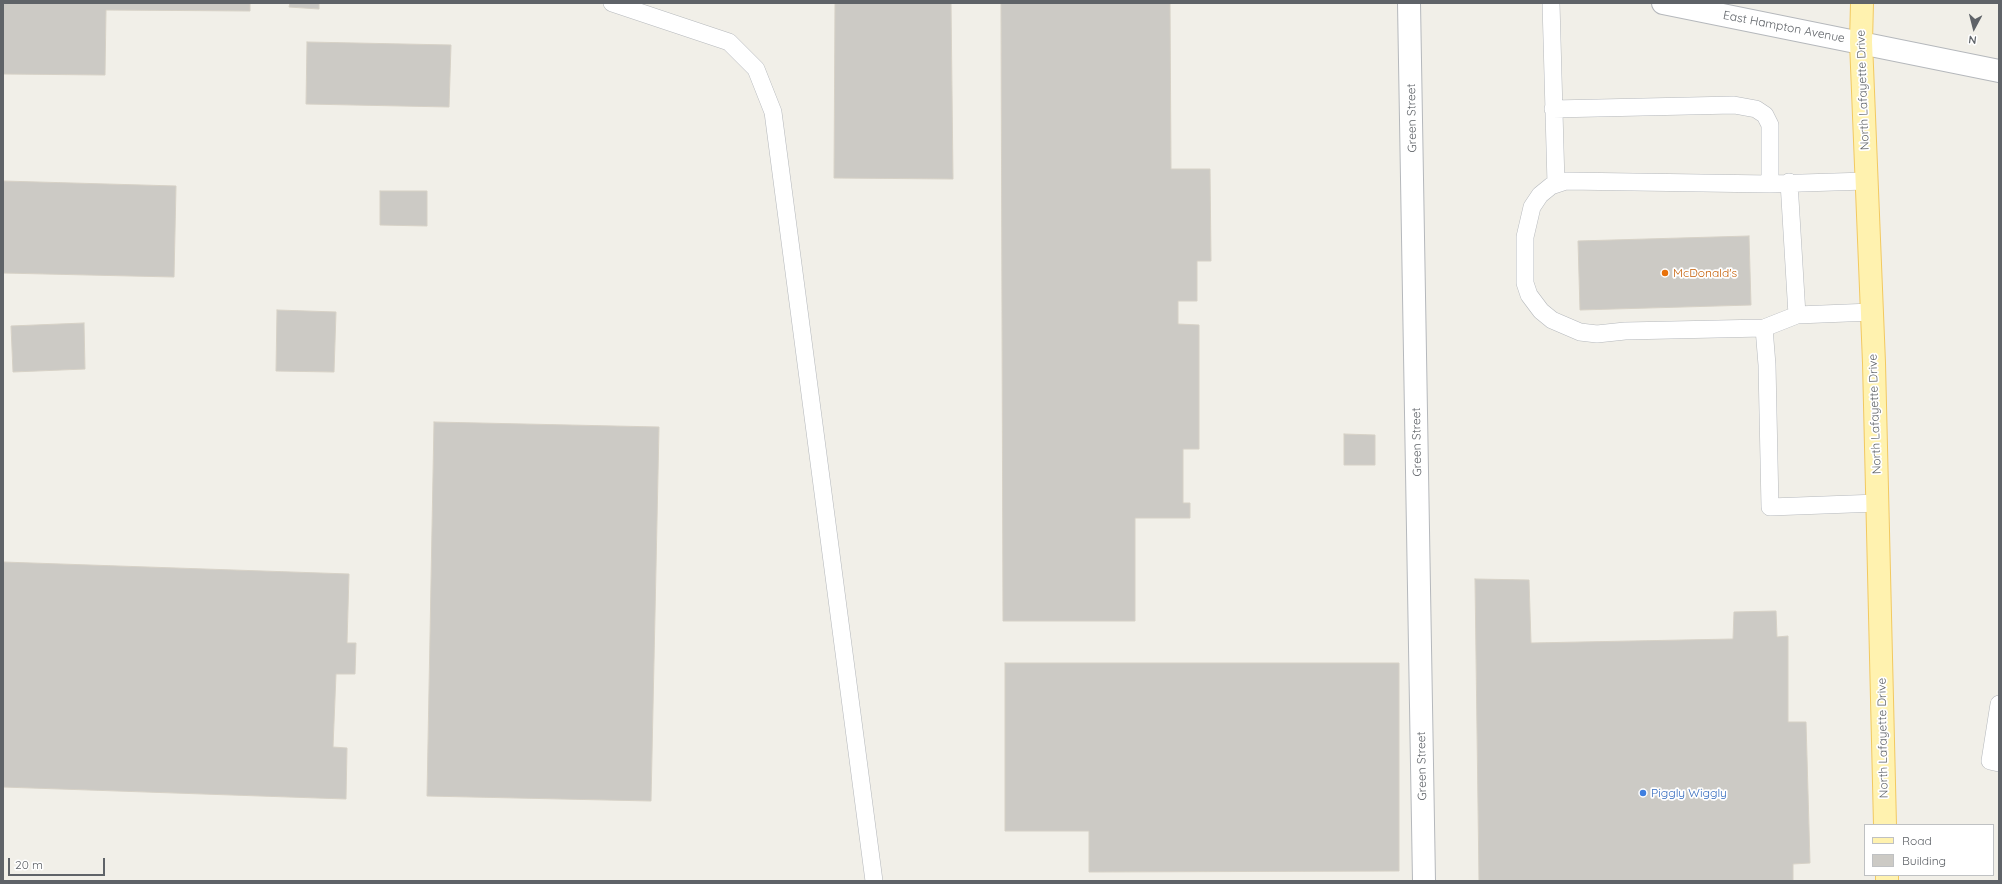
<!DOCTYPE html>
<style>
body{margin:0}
#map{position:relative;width:2002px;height:884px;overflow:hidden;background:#f1efe8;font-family:Quicksand,sans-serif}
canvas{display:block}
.frame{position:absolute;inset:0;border:4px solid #5f6368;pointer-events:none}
.legend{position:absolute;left:1864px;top:824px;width:130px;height:52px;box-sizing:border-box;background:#fff;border:1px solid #bfc1c3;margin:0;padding:5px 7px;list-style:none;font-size:12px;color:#5f6368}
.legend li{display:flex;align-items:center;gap:8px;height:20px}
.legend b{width:20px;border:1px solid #bfc1c3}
.north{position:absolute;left:1954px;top:8px;width:40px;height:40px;-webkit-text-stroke:3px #fff;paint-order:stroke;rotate:187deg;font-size:11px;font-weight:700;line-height:16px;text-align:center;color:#5f6368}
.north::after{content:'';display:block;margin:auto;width:14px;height:18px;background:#5f6368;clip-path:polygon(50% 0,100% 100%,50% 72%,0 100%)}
.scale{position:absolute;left:8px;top:858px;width:97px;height:18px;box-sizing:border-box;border:2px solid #5f6368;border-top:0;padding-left:5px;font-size:12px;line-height:14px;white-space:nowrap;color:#5f6368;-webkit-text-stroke:3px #fff;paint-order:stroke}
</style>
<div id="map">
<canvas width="2002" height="884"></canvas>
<div class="frame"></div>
<ul class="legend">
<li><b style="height:5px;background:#fff2af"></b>Road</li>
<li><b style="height:11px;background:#cccac5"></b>Building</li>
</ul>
<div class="north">N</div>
<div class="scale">20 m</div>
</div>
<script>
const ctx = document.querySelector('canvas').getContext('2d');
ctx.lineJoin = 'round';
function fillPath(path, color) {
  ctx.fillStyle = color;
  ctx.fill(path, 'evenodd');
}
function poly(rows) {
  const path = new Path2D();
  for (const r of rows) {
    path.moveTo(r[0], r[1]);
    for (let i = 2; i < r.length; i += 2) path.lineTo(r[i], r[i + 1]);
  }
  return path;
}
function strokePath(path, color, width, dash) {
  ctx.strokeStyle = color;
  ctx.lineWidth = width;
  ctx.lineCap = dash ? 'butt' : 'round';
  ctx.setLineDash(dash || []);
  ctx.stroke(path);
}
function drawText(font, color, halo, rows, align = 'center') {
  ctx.font = font + ' Quicksand,sans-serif';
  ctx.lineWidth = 3.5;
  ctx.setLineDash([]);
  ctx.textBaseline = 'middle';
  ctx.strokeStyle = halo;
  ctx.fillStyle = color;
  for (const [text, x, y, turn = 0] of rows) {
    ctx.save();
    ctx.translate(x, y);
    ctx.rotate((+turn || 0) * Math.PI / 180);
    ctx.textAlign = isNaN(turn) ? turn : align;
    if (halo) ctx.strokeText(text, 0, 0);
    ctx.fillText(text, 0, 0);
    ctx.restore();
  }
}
const building = poly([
 [3,3,250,3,250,11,106,10,105,75,3,74,3,3],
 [290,3,319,3,319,9,289,7,290,3],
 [835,3,951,3,953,179,834,178,835,3],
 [1001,3,1170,3,1171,169,1210,169,1211,261,1197,261,1197,301,1178,301,1178,324,1199,325,1199,449,1183,449,1183,503,1190,503,1190,518,1135,518,1135,621,1003,621,1001,3],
 [307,42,451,45,449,107,306,104,307,42],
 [3,181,176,186,174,277,3,273,3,181],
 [380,191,427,191,427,226,380,225,380,191],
 [1749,236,1751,305,1580,310,1578,241,1749,236],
 [277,310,336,312,334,372,276,371,277,310],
 [84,323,85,369,13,372,11,326,84,323],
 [434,422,659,427,651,801,427,796,434,422],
 [1344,434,1375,435,1375,465,1344,465,1344,434],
 [3,562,349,574,347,643,356,643,355,674,336,674,333,747,347,748,346,799,3,787,3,562],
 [1475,579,1529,580,1531,643,1733,639,1734,612,1776,611,1777,637,1788,636,1788,722,1806,722,1810,863,1793,864,1793,881,1479,881,1475,579],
 [1005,663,1399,663,1399,871,1089,872,1089,831,1005,831,1005,663]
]);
const service = poly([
 [612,3,729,42,756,69,773,112,874,881],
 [1551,3,1556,184],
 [1553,109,1734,105,1756,109,1765,115,1770,125,1770,184],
 [1866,181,1770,184,1566,181,1551,186,1540,195,1532,207,1525,237,1525,283,1529,295,1541,311,1552,320,1580,332,1597,334,1625,331,1764,328,1797,315,1872,312],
 [1789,182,1797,315],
 [1764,328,1767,365,1770,507,1878,503],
 [1999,704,1990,761,1999,763]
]);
const minor = poly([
 [1409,3,1424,881]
]);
const tertiary = poly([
 [1663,3,1999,71]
]);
const primary = poly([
 [1862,3,1861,42,1874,363,1885,825],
 [1887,875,1887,881]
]);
const markers = [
 [1665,273,4,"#e8710a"],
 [1643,793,4,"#3f7fe0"]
];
const streetNames = [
 ["East Hampton Avenue",1784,27,11],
 ["North Lafayette Drive",1863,90,-92],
 ["Green Street",1412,118,-91],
 ["North Lafayette Drive",1875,414,-92],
 ["Green Street",1417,442,-91],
 ["North Lafayette Drive",1883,738,-91],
 ["Green Street",1422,766,-91]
];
const foodNames = [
 ["McDonald's",1673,273]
];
const shopNames = [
 ["Piggly Wiggly",1651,793]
];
fillPath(building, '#cccac5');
strokePath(building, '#d6d1c6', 1);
strokePath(service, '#b5b8bc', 18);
strokePath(minor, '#b5b8bc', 24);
strokePath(tertiary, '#b5b8bc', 24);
strokePath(primary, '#f2c960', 24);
strokePath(service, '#fff', 17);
strokePath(minor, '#fff', 22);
strokePath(tertiary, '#fff', 22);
strokePath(primary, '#fff2af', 22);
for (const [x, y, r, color] of markers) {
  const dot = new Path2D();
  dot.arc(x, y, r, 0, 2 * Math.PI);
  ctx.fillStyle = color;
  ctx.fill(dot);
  strokePath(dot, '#fff', 1.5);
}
drawText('12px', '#5f6368', '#fff', streetNames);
drawText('12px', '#c56008', '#fff', foodNames, 'left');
drawText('12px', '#366cbe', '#fff', shopNames, 'left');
</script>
